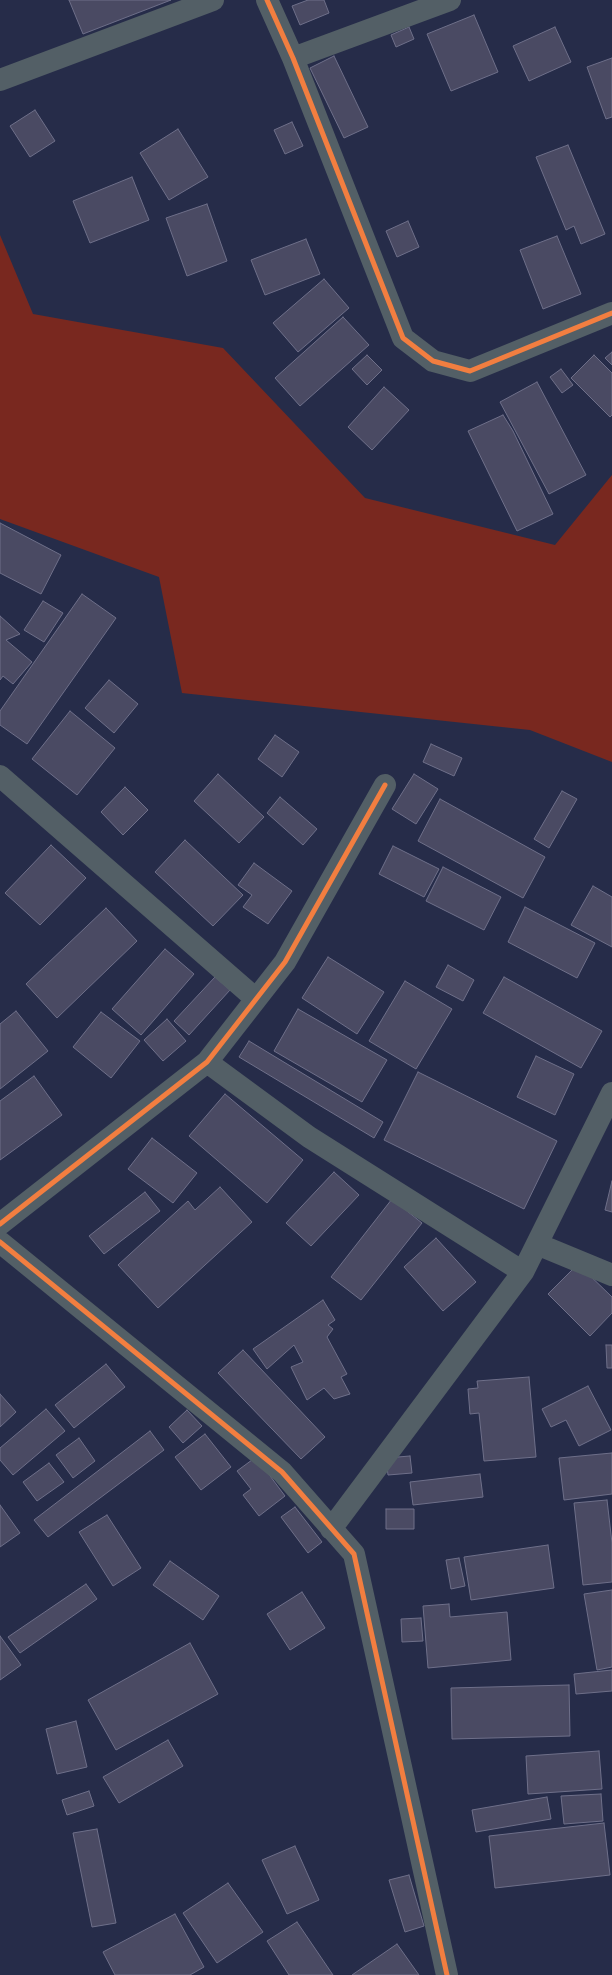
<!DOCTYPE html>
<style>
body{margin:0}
canvas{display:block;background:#262c49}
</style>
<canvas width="612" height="1975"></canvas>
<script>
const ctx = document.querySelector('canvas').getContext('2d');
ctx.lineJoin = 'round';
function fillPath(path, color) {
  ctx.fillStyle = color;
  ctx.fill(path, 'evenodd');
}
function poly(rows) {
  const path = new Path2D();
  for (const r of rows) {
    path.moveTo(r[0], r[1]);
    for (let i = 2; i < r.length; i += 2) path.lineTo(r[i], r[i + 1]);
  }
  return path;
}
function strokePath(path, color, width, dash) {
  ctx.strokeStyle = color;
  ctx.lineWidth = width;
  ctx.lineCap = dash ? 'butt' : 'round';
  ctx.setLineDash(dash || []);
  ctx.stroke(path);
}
const forest = poly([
 [0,235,33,314,223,348,365,498,555,545,612,475,612,762,530,730,182,693,159,577,0,519]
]);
const building = poly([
 [69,0,171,0,83,34,69,0],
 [308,0,324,0,329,13,300,25,292,6,308,0],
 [474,15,498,72,451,91,427,34,474,15],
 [409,27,414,39,396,47,391,35,409,27],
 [555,27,571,62,529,81,513,46,555,27],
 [334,56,368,127,344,138,310,68,334,56],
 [612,58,612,117,606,119,587,67,612,58],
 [35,110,55,141,30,157,10,126,35,110],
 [292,122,303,146,285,154,274,130,292,122],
 [178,129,208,177,169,200,140,153,178,129],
 [568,145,605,234,581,244,574,226,566,230,536,157,568,145],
 [132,177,149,220,90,243,73,201,132,177],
 [207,204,227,261,187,276,166,218,207,204],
 [408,221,419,247,397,257,386,231,408,221],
 [557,236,581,294,543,309,520,250,557,236],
 [306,239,320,274,265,295,251,260,306,239],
 [324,279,349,308,298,352,273,323,324,279],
 [343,317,369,345,300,406,275,378,343,317],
 [612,352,612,365,605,358,612,352],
 [367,355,382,370,367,385,352,369,367,355],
 [594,355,612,373,612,415,610,417,571,378,594,355],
 [561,369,573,385,562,393,550,377,561,369],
 [537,382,586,475,549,494,500,402,537,382],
 [384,387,409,410,372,450,348,427,384,387],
 [503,415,513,431,553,514,517,531,468,431,503,415],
 [0,523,61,555,41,594,0,573,0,523],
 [82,594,116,618,27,744,0,725,0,711,82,594],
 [43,601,63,613,44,642,24,630,43,601],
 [0,616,20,634,6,640,32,662,13,684,3,676,0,680,0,616],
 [109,680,138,704,114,733,85,708,109,680],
 [70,711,115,748,77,795,32,759,70,711],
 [275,735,299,752,282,777,258,759,275,735],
 [431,744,462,758,454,776,423,762,431,744],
 [218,774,264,817,239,843,194,801,218,774],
 [414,774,438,789,416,824,392,809,414,774],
 [125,787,148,810,123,835,101,812,125,787],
 [562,791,577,799,549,848,534,839,562,791],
 [280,797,317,829,303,845,267,813,280,797],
 [440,799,545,857,523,898,418,841,440,799],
 [185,840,243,895,213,926,155,872,185,840],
 [51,845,86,878,40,925,5,893,51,845],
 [393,846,439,869,424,897,379,874,393,846],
 [254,863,292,891,268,924,243,907,252,895,238,885,254,863],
 [443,867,501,897,484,930,426,901,443,867],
 [593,886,612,897,612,947,571,925,593,886],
 [525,907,595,943,577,978,508,942,525,907],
 [106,908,137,941,57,1018,26,984,106,908],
 [165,949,194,974,141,1035,112,1009,165,949],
 [328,957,384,992,357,1034,302,998,328,957],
 [448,965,474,980,463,1001,436,987,448,965],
 [215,977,230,990,189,1035,174,1021,215,977],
 [504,977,602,1031,581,1068,483,1013,504,977],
 [405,981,452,1009,416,1069,369,1041,405,981],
 [298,1009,387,1060,362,1102,274,1051,298,1009],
 [16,1011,48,1051,0,1089,0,1024,16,1011],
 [101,1012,140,1041,111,1078,73,1047,101,1012],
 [167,1019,186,1041,163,1061,144,1040,167,1019],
 [249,1041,383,1122,374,1138,239,1057,249,1041],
 [536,1056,574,1074,555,1115,517,1097,536,1056],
 [418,1072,557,1141,524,1209,384,1140,418,1072],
 [34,1076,62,1115,0,1160,0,1101,34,1076],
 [225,1094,303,1160,267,1203,189,1136,225,1094],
 [152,1138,197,1173,173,1203,128,1169,152,1138],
 [334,1172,359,1195,311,1246,286,1223,334,1172],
 [612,1181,612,1212,605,1210,612,1181],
 [220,1187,252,1222,158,1308,118,1265,188,1201,195,1210,220,1187],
 [145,1192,160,1211,104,1254,89,1236,145,1192],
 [392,1199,422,1223,361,1300,331,1277,392,1199],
 [436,1238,476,1282,443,1311,404,1267,436,1238],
 [578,1264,612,1297,612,1313,590,1336,548,1294,578,1264],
 [323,1300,335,1320,328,1325,333,1329,327,1337,347,1374,341,1377,350,1394,334,1399,324,1388,307,1400,291,1367,303,1362,294,1345,267,1369,253,1349,323,1300],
 [606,1345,612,1345,612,1368,607,1368,606,1345],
 [243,1350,325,1437,301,1459,218,1373,243,1350],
 [106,1364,125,1387,74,1428,55,1405,106,1364],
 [529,1377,536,1457,484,1461,479,1413,470,1414,468,1389,478,1388,477,1381,529,1377],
 [588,1386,611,1430,579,1446,566,1420,551,1427,542,1409,588,1386],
 [0,1394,16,1412,0,1427,0,1394],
 [46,1409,65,1431,13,1475,0,1460,0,1448,46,1409],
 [187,1410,202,1426,183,1443,169,1427,187,1410],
 [150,1431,164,1450,48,1537,34,1520,150,1431],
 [205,1434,231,1467,201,1490,175,1457,205,1434],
 [79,1438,95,1461,73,1478,56,1455,79,1438],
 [612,1453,612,1494,564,1500,559,1458,612,1453],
 [410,1456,412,1473,388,1475,386,1458,410,1456],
 [256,1457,285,1496,259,1516,243,1495,251,1489,237,1471,256,1457],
 [49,1463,64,1482,37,1501,23,1482,49,1463],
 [480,1474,483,1497,413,1505,410,1482,480,1474],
 [607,1500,612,1543,612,1582,583,1585,574,1503,607,1500],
 [0,1505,20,1533,0,1547,0,1505],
 [295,1507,322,1542,308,1553,281,1517,295,1507],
 [386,1509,414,1509,414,1529,386,1529,386,1509],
 [107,1515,141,1568,113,1586,79,1532,107,1515],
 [548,1545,554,1588,471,1600,464,1557,548,1545],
 [459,1558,465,1586,451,1589,446,1560,459,1558],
 [170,1561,219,1596,203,1620,153,1585,170,1561],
 [86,1584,97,1599,20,1653,8,1637,86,1584],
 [612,1590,612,1667,597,1670,584,1594,612,1590],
 [302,1592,325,1628,290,1650,267,1614,302,1592],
 [449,1604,450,1617,507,1612,511,1660,428,1668,423,1606,449,1604],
 [421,1618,423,1641,402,1642,401,1619,421,1618],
 [0,1636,21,1665,0,1680,0,1636],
 [190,1643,218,1694,116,1750,88,1700,190,1643],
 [612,1670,612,1691,576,1694,574,1674,612,1670],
 [569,1685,570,1736,452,1739,451,1688,569,1685],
 [76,1721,87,1767,57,1774,46,1729,76,1721],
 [168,1740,183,1766,119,1803,103,1777,168,1740],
 [599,1751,602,1789,528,1794,526,1756,599,1751],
 [89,1791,94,1806,67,1815,62,1800,89,1791],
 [601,1794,603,1821,564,1824,561,1796,601,1794],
 [547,1797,551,1819,476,1832,472,1810,547,1797],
 [604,1823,610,1875,495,1888,489,1836,604,1823],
 [97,1829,116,1923,92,1927,73,1833,97,1829],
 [295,1846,319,1900,287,1914,262,1860,295,1846],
 [409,1875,424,1926,405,1932,389,1880,409,1875],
 [228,1883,263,1932,217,1963,183,1913,228,1883],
 [175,1914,204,1967,190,1975,115,1975,103,1952,175,1914],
 [297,1922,333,1975,289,1975,267,1941,297,1922],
 [397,1944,419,1975,352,1975,397,1944]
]);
const street = poly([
 [267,0,293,58,403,338,433,361,470,371,612,313],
 [293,58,450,0],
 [0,80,213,0],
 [0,776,256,999],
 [207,1062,309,1137,523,1272],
 [0,1224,207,1062,285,962,385,785],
 [0,1242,282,1472,354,1554,447,1975],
 [537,1244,612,1275],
 [331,1529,523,1272,612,1093]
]);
const cycleway = poly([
 [267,0,293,58,403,338,433,361,470,371,612,313],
 [0,1224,207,1062,285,962,385,785],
 [0,1242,282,1472,354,1554,447,1975]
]);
fillPath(forest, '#79281f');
fillPath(building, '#4a4a63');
strokePath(building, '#6e6f89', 1);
strokePath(street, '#535f66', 22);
strokePath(cycleway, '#f27e40', 5);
</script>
